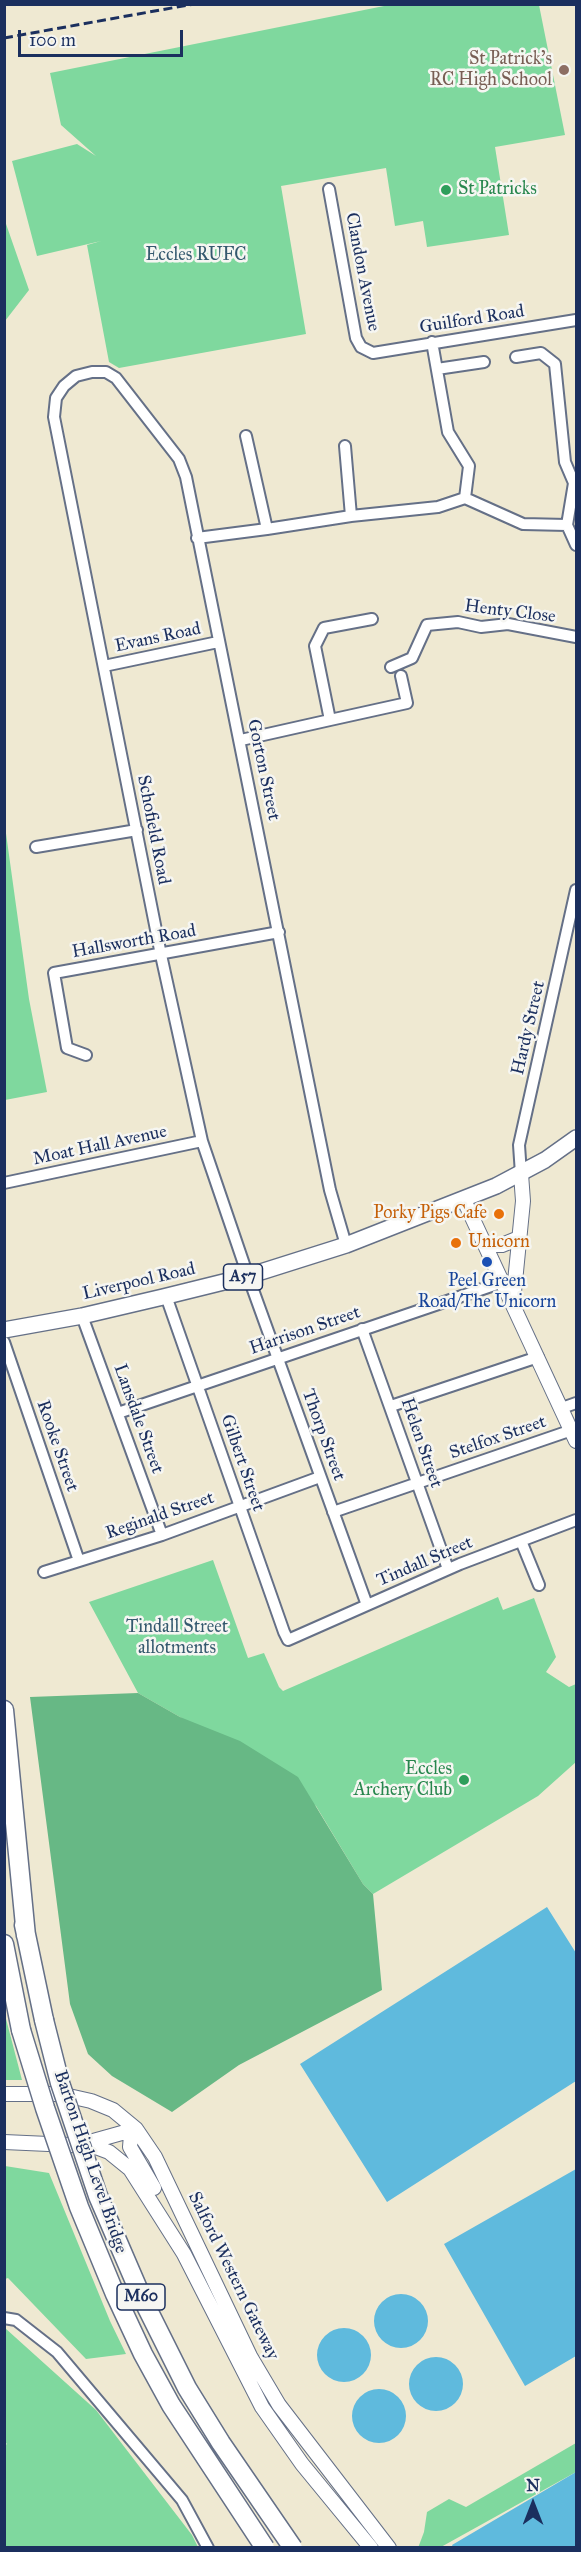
<!DOCTYPE html>
<style>
body{margin:0}
#map{position:relative;width:581px;height:2552px;overflow:hidden;background:#efe9d2;font-family:"IM FELL Great Primer",serif}
canvas{display:block}
.frame{position:absolute;inset:0;border:6px solid #1b2f5e;pointer-events:none}
.north{position:absolute;left:503px;top:2474px;width:60px;height:60px;-webkit-text-stroke:4px #f6f6f2;paint-order:stroke;rotate:0deg;font-size:16px;font-weight:700;line-height:24px;text-align:center;color:#1b2f5e}
.north::after{content:'';display:block;margin:auto;width:21px;height:27px;background:#1b2f5e;clip-path:polygon(50% 0,100% 100%,50% 72%,0 100%)}
.scale{position:absolute;left:18px;top:30px;width:165px;height:27px;box-sizing:border-box;border:3px solid #1b2f5e;border-top:0;padding-left:8px;font-size:18px;line-height:21px;white-space:nowrap;color:#1b2f5e;-webkit-text-stroke:4px #f6f6f2;paint-order:stroke}
</style>
<div id="map">
<canvas width="581" height="2552"></canvas>
<div class="frame"></div>
<div class="north">N</div>
<div class="scale">100 m</div>
</div>
<script>
const ctx = document.querySelector('canvas').getContext('2d');
ctx.lineJoin = 'round';
function fillPath(path, color) {
  ctx.fillStyle = color;
  ctx.fill(path, 'evenodd');
}
function poly(rows) {
  const path = new Path2D();
  for (const r of rows) {
    if (r.length === 3) {
      path.moveTo(r[0] + r[2], r[1]);
      path.arc(r[0], r[1], r[2], 0, 2 * Math.PI);
      continue;
    }
    path.moveTo(r[0], r[1]);
    for (let i = 2; i < r.length; i += 2) path.lineTo(r[i], r[i + 1]);
  }
  return path;
}
function strokePath(path, color, width, dash) {
  ctx.strokeStyle = color;
  ctx.lineWidth = width;
  ctx.lineCap = dash ? 'butt' : 'round';
  ctx.setLineDash(dash || []);
  ctx.stroke(path);
}
function drawText(font, color, halo, rows, align = 'center') {
  ctx.font = font + ' "IM FELL Great Primer",serif';
  ctx.lineWidth = 5;
  ctx.setLineDash([]);
  ctx.textBaseline = 'middle';
  ctx.strokeStyle = halo;
  ctx.fillStyle = color;
  for (const [text, x, y, turn = 0] of rows) {
    ctx.save();
    ctx.translate(x, y);
    ctx.rotate((+turn || 0) * Math.PI / 180);
    ctx.textAlign = isNaN(turn) ? turn : align;
    if (halo) ctx.strokeText(text, 0, 0);
    ctx.fillText(text, 0, 0);
    ctx.restore();
  }
}
const green = poly([
 [389,5,539,5,565,135,495,147,509,235,427,247,423,221,395,226,386,168,281,186,306,334,119,368,109,362,87,245,101,241,37,256,12,161,77,144,96,156,61,125,50,73],
 [5,221,29,290,5,321,4,221],
 [4,819,29,999,47,1092,5,1100],
 [213,1560,248,1658,264,1653,279,1687,283,1691,498,1597,503,1610,534,1598,556,1657,546,1672,569,1687,576,1684,576,1762,538,1796,373,1894,363,1884,316,1806,180,1717,138,1693,89,1602],
 [5,2015,22,2080,5,2080],
 [5,2166,49,2173,110,2321,126,2354,86,2359,8,2278,5,2279],
 [5,2328,96,2410,192,2535,198,2547,5,2547,4,2446,7,2444,4,2441],
 [576,2443,576,2472,441,2547,418,2548,424,2532,427,2512,449,2499,466,2507]
]);
const forest = poly([
 [138,1693,180,1717,240,1741,298,1777,363,1884,373,1894,382,1990,239,2065,172,2112,112,2076,88,2054,70,2004,30,1697]
]);
const water = poly([
 [547,1907,576,1953,576,2081,387,2202,300,2064],
 [576,2169,576,2356,525,2386,444,2244],
 [401,2321,27],
 [344,2355,27],
 [436,2384,27],
 [379,2416,27],
 [576,2472,576,2547,453,2547,452,2545]
]);
const stream = poly([
 [4,76,4,115]
]);
const street = poly([
 [329,189,356,338,361,347,373,353,576,320],
 [516,357,541,353,555,364,565,462,574,483,567,525,576,545],
 [437,369,484,362],
 [345,446,351,516,438,507,465,498,469,466,448,432,432,342],
 [465,498,523,524,567,525],
 [267,529,351,516],
 [197,538,267,529,246,436],
 [104,666,218,642],
 [391,667,412,658,427,625,458,622,481,627,508,624,576,637],
 [330,720,407,703,401,676],
 [241,740,330,720,315,646,324,628,372,619],
 [36,847,137,830],
 [86,1055,67,1048,54,973,279,932],
 [521,1174,519,1145,576,890],
 [4,1183,202,1141],
 [346,1245,330,1190,186,477,179,459,116,378,106,372,92,372,76,376,64,386,56,398,54,417,161,955,202,1141,248,1276,367,1605],
 [166,1296,284,1632,288,1640,460,1564,576,1520],
 [82,1316,162,1535],
 [362,1329,448,1569],
 [4,1342,79,1561],
 [391,1406,538,1357],
 [562,1408,576,1403],
 [118,1413,503,1282],
 [333,1512,572,1430],
 [521,1541,539,1585],
 [44,1572,162,1535,320,1477],
 [4,2318,16,2320,57,2352,182,2500,208,2548]
]);
const secondary = poly([
 [464,1200,576,1441],
 [485,1245,502,1245,519,1238],
 [513,1302,523,1201,521,1174],
 [4,2094,60,2094,91,2101,113,2110,136,2129,155,2157,250,2356,279,2405,389,2548],
 [136,2129,131,2135,130,2147,154,2188],
 [4,2142,93,2146,109,2152,130,2169,184,2254,262,2407,302,2464,371,2548],
 [86,2143,136,2129]
]);
const primary = poly([
 [4,1330,82,1316,163,1297,248,1276,346,1245,496,1186,545,1160,576,1138]
]);
const highway = poly([
 [4,1710,26,1936],
 [24,1925,44,2020],
 [4,1944,21,2030]
]);
const rail = poly([
 [4,38,194,4]
]);
const highwayBridge = poly([
 [44,2020,60,2083,98,2196,142,2298,187,2388,221,2443,293,2548],
 [21,2030,45,2108,79,2207,115,2294,143,2354,171,2405,265,2548]
]);
const markers = [
 [564,70,6,"#8d6e63"],
 [446,190,6,"#2e9e5b"],
 [499,1214,6,"#e8710a"],
 [456,1243,6,"#e8710a"],
 [487,1262,6,"#1a4fb4"],
 [464,1780,6,"#2e9e5b"]
];
const shields = [
 [243,1277,39],
 [141,2297,48]
];
const shieldNames = [
 ["A57",243,1277],
 ["M60",141,2297]
];
const educationNames = [
 ["St Patrick's",552,60],
 ["RC High School",552,81]
];
const leisureNames = [
 ["St Patricks",458,190],
 ["Eccles",452,1770,"right"],
 ["Archery Club",452,1791,"right"]
];
const parkNames = [
 ["Eccles RUFC",196,256],
 ["Tindall Street",177,1628],
 ["allotments",177,1649]
];
const streetNames = [
 ["Clandon Avenue",362,272,79],
 ["Guilford Road",472,320,-9],
 ["Henty Close",510,612,7],
 ["Evans Road",158,638,-12],
 ["Gorton Street",263,770,78],
 ["Schofield Road",153,830,79],
 ["Hallsworth Road",134,942,-10],
 ["Hardy Street",529,1028,-77],
 ["Moat Hall Avenue",100,1146,-12],
 ["Liverpool Road",139,1282,-13],
 ["Harrison Street",305,1331,-19],
 ["Lansdale Street",138,1419,70],
 ["Thorp Street",323,1435,70],
 ["Stelfox Street",498,1438,-19],
 ["Helen Street",421,1443,71],
 ["Rooke Street",57,1446,71],
 ["Gilbert Street",242,1463,71],
 ["Reginald Street",160,1516,-19],
 ["Tindall Street",425,1562,-23],
 ["Barton High Level Bridge",90,2162,71],
 ["Salford Western Gateway",233,2276,64]
];
const foodNames = [
 ["Porky Pigs Cafe",487,1214],
 ["Unicorn",468,1243,"left"]
];
const transitNames = [
 ["Peel Green",487,1282],
 ["Road/The Unicorn",487,1303]
];
fillPath(green, '#7fd89e');
fillPath(forest, '#67b885');
fillPath(water, '#5fbadd');
strokePath(stream, '#5fbadd', 3);
strokePath(street, '#657087', 14);
strokePath(secondary, '#657087', 16);
strokePath(primary, '#657087', 18);
strokePath(highway, '#657087', 21);
strokePath(street, '#fff', 10);
strokePath(secondary, '#fff', 14);
strokePath(primary, '#fff', 15);
strokePath(highway, '#fff', 18);
strokePath(rail, '#1b2f5e', 3, [9, 4.5]);
strokePath(highwayBridge, '#657087', 21, []);
strokePath(highwayBridge, '#fff', 18);
for (const [x, y, r, color] of markers) {
  const dot = new Path2D();
  dot.arc(x, y, r, 0, 2 * Math.PI);
  ctx.fillStyle = color;
  ctx.fill(dot);
  strokePath(dot, '#f6f6f2', 2);
}
for (const [x, y, w] of shields) {
  const box = new Path2D();
  box.roundRect(x - w / 2, y - 13, w, 26, 4.5);
  ctx.fillStyle = '#f6f6f2';
  ctx.fill(box);
  strokePath(box, '#1b2f5e', 1.5);
}
drawText('bold 16px', '#1b2f5e', null, shieldNames);
drawText('18px', '#785e54', '#f6f6f2', educationNames, 'right');
drawText('18px', '#27864d', '#f6f6f2', leisureNames, 'left');
drawText('18px', '#34596e', '#f6f6f2', parkNames);
drawText('18px', '#1b2f5e', '#f6f6f2', streetNames);
drawText('18px', '#c56008', '#f6f6f2', foodNames, 'right');
drawText('18px', '#164399', '#f6f6f2', transitNames);
</script>
